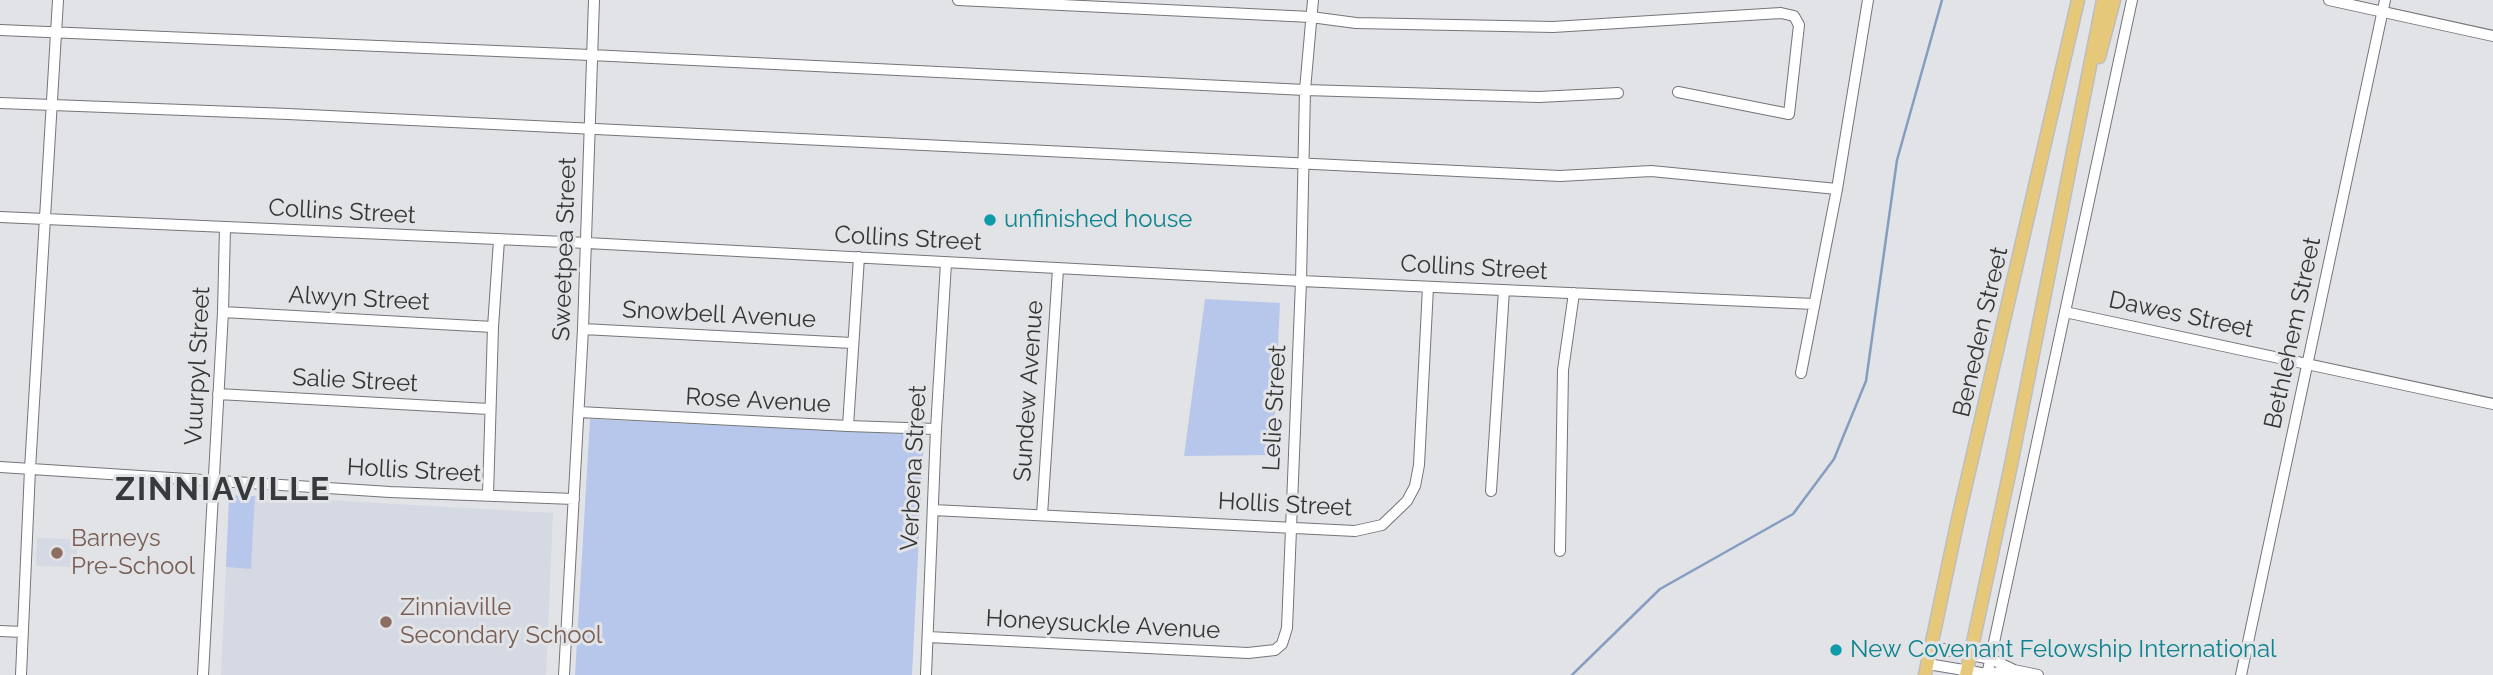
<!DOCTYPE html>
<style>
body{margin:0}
canvas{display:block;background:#e1e3e6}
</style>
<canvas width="2493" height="675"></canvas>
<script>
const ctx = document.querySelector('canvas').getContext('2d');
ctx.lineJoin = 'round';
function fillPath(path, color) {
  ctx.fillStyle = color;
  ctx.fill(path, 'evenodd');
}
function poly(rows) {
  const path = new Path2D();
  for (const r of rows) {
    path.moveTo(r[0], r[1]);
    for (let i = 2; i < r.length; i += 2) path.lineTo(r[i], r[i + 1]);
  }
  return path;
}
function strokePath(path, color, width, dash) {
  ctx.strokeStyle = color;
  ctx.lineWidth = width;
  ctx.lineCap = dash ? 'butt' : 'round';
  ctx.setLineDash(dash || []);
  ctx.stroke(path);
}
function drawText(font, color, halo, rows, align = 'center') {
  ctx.font = font + ' Raleway,sans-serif';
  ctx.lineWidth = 6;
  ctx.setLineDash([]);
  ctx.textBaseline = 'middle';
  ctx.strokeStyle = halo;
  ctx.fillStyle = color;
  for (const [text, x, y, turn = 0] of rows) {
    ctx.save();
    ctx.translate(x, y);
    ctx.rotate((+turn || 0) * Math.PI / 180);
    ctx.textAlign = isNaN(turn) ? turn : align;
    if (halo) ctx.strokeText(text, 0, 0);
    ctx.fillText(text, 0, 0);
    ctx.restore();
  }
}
const built = poly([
 [255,496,553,513,546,675,221,675,226,567,251,568],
 [37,538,77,539,77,567,36,566]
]);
const green = poly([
 [1205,299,1280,303,1273,455,1184,456],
 [590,419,924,435,912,675,575,675],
 [229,495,255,496,251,569,226,567]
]);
const stream = poly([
 [1572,675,1660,589,1793,514,1834,459,1866,381,1897,160,1942,0]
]);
const minor = poly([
 [958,0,1311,17,1356,23,1553,27,1781,13,1794,16,1799,25,1789,114,1678,92],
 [2329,0,2493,36],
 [0,30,591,55,1305,90,1539,97,1618,93],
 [0,103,288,114,1560,176,1651,171,1837,189],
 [0,217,587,243,1301,281,1814,304],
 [223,312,493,327],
 [2065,312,2493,404],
 [583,329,852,343],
 [1801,373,1837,189,1868,0],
 [218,394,489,409],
 [579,412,848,426,936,429],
 [848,426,859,257],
 [0,467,390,492,574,499],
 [1491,491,1504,290],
 [488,495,493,327,499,240],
 [933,510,1355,531,1382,525,1407,501,1415,486,1419,465,1428,287],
 [1042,515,1058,269],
 [1560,551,1563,370,1574,293],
 [0,631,23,632],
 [928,637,1248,653,1275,650,1282,644,1287,628,1301,281,1305,90,1313,0],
 [1932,647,1991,659,2014,670,2038,675],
 [1928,664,1987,674,2013,670],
 [21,675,30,469,58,0],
 [203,675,223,312,225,228],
 [564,675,583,329,594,0],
 [926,675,936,429,946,263],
 [1987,675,2132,0],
 [2241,675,2385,0]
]);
const major = poly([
 [2099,57,2114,0],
 [1925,675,1958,519,2078,0],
 [1966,675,2011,465,2103,0]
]);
const markers = [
 [990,220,7,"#0f9aa8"],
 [57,553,7,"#8d6e63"],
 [386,622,7,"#8d6e63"],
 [1836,650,7,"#0f9aa8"]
];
const streetNames = [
 ["Collins Street",342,212,3],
 ["Collins Street",908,239,3],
 ["Sweetpea Street",565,249,-88],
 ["Collins Street",1474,268,3],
 ["Alwyn Street",359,299,3],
 ["Snowbell Avenue",719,315,3],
 ["Dawes Street",2181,315,12],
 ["Beneden Street",1981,332,-77],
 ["Bethlehem Street",2293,333,-78],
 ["Vuurpyl Street",198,366,-87],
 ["Salie Street",355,381,3],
 ["Sundew Avenue",1029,391,-86],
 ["Rose Avenue",758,401,3],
 ["Lelie Street",1275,408,-87],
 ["Verbena Street",914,468,-87],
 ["Hollis Street",414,471,3],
 ["Hollis Street",1285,505,3],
 ["Honeysuckle Avenue",1103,625,3]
];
const cultureNames = [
 ["unfinished house",1004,220],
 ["New Covenant Felowship International",1850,650]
];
const educationNames = [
 ["Barneys",71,539],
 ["Pre-School",71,567],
 ["Zinniaville",400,608],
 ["Secondary School",400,636]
];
const districtNames = [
 ["ZINNIAVILLE",223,490]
];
fillPath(built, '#d5d9e3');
fillPath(green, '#b7c7ec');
strokePath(stream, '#859dc0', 2.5);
strokePath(minor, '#747578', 12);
strokePath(major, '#bebebf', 15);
strokePath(minor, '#fff', 10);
strokePath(major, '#e6c87a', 12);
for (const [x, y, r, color] of markers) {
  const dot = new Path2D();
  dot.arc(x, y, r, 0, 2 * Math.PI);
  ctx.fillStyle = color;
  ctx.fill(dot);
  strokePath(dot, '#e1e3e6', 2.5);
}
drawText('24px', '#353536', '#e1e3e6', streetNames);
drawText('24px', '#0d838f', '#e1e3e6', cultureNames, 'left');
drawText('24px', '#785e54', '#e1e3e6', educationNames, 'left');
ctx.letterSpacing = '2px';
drawText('bold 32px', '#38393c', '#e1e3e6', districtNames);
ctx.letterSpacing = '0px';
</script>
